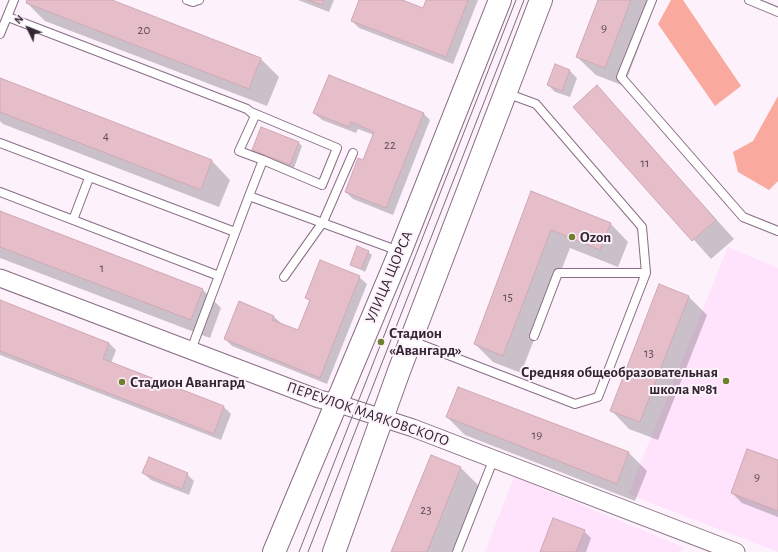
<!DOCTYPE html>
<meta charset="utf-8">
<style>
body{margin:0}
#map{position:relative;width:778px;height:552px;overflow:hidden;background:#fdf1fc;font-family:"Alegreya Sans",sans-serif}
canvas{display:block}
.north{position:absolute;left:8px;top:8px;width:40px;height:40px;-webkit-text-stroke:3px #fdf1fc;paint-order:stroke;rotate:313deg;font-size:11px;font-weight:700;line-height:16px;text-align:center;color:#322731}
.north::after{content:'';display:block;margin:auto;width:14px;height:18px;background:#322731;clip-path:polygon(50% 0,100% 100%,50% 72%,0 100%)}
</style>
<div id="map">
<canvas width="778" height="552"></canvas>
<div class="north">N</div>
</div>
<script>
const ctx = document.querySelector('canvas').getContext('2d');
ctx.lineJoin = 'round';
function fillPath(path, color) {
  ctx.fillStyle = color;
  ctx.fill(path, 'evenodd');
}
function poly(rows) {
  const path = new Path2D();
  for (const r of rows) {
    path.moveTo(r[0], r[1]);
    for (let i = 2; i < r.length; i += 2) path.lineTo(r[i], r[i + 1]);
  }
  return path;
}
function strokePath(path, color, width, dash) {
  ctx.strokeStyle = color;
  ctx.lineWidth = width;
  ctx.lineCap = dash ? 'butt' : 'round';
  ctx.setLineDash(dash || []);
  ctx.stroke(path);
}
function drawText(font, color, halo, rows, align = 'center') {
  ctx.font = font + ' "Alegreya Sans",sans-serif';
  ctx.lineWidth = 4;
  ctx.setLineDash([]);
  ctx.textBaseline = 'middle';
  ctx.strokeStyle = halo;
  ctx.fillStyle = color;
  for (const [text, x, y, turn = 0] of rows) {
    ctx.save();
    ctx.translate(x, y);
    ctx.rotate((+turn || 0) * Math.PI / 180);
    ctx.textAlign = isNaN(turn) ? turn : align;
    if (halo) ctx.strokeText(text, 0, 0);
    ctx.fillText(text, 0, 0);
    ctx.restore();
  }
}
const built = poly([
 [728,247,778,268,778,552,628,494],
 [514,477,683,547,681,552,485,552]
]);
const forest = poly([
 [671,0,683,0,741,86,715,106,658,24],
 [778,96,778,181,769,190,738,172,733,152,753,141]
]);
const shadow = poly([
 [28,0,109,0,260,58,279,77,267,106,45,21,27,3],
 [298,0,334,0,329,12],
 [360,0,405,0,404,2,424,9,427,0,478,0,453,64,359,28,352,21],
 [599,0,657,0,624,86,596,75,577,57],
 [555,66,570,71,577,78,570,97,555,92,548,85],
 [0,79,212,161,230,180,219,207,3,124,0,121],
 [597,87,734,239,711,259,575,107],
 [314,113,423,113,430,120,393,215,353,199,346,192,364,162,374,135,358,129,356,133,322,120],
 [261,128,299,143,302,146,294,168,256,153,253,150],
 [532,192,610,223,628,242,618,267,570,248,521,373,493,362,475,344],
 [0,212,203,290,221,308,210,338,0,258],
 [368,252,372,255,365,272,351,264],
 [359,277,367,284,327,384,232,346,225,339,273,316,281,323,299,331,310,302,306,297],
 [688,296,707,315,658,440,629,429,611,410],
 [0,301,109,343,116,350,111,363,224,407,231,414,221,440,0,355],
 [447,417,629,453,647,471,635,501,465,435],
 [431,456,461,468,479,486,453,552,392,552],
 [778,461,778,517,742,503,732,493],
 [143,473,187,474,194,481,189,495,151,480],
 [584,531,591,538,586,552,541,552]
]);
const building = poly([
 [27,0,112,0,261,58,249,89,26,3,27,0],
 [308,0,324,0,322,5,308,0],
 [359,0,402,0,423,8,426,0,468,0,446,57,351,21,359,0],
 [598,0,631,0,605,68,576,57,598,0],
 [555,64,570,70,562,91,547,85,555,64],
 [329,75,424,113,386,208,345,192,358,158,363,160,374,132,351,122,349,127,313,113,329,75],
 [0,78,212,160,201,190,0,112,0,78],
 [597,85,716,220,692,241,573,107,597,85],
 [261,127,299,142,290,165,252,150,261,127],
 [531,191,611,223,600,250,551,230,503,356,474,344,531,191],
 [0,211,203,289,191,320,0,247,0,211],
 [357,246,369,251,361,269,350,265,357,246],
 [320,260,360,276,320,378,224,339,239,301,274,316,272,320,298,330,310,300,305,298,320,260],
 [659,284,689,296,640,422,610,411,659,284],
 [0,300,109,343,103,359,224,406,214,434,0,351,0,300],
 [458,387,629,452,617,484,446,417,458,387],
 [747,449,778,460,778,511,731,493,747,449],
 [431,455,461,467,427,552,391,552,431,455],
 [149,457,188,473,182,489,142,473,149,457],
 [553,518,585,530,576,552,540,552,553,518]
]);
const lane = poly([
 [187,0,193,2,199,0],
 [652,0,621,77,743,217,778,231],
 [749,0,778,12],
 [8,17,247,109,255,116,239,151,263,160,249,196,399,251],
 [0,34,14,0],
 [251,112,337,148,322,185,263,160],
 [0,143,235,232],
 [0,192,219,276],
 [73,220,89,178],
 [284,277,323,222,353,153],
 [534,336,558,273,646,273],
 [412,341,575,404,598,397,646,273,642,227,536,104,506,93],
 [191,350,249,196],
 [457,552,494,458]
]);
const street = poly([
 [0,278,319,399,336,403,413,428,736,552]
]);
const secondary = poly([
 [274,552,400,252,500,0],
 [334,552,399,371,541,0]
]);
const tram = poly([
 [299,552,516,0],
 [308,552,524,0]
]);
const markers = [
 [572,237,4,"#6f802f"],
 [381,342,4,"#6f802f"],
 [726,381,4,"#6f802f"],
 [122,382,4,"#6f802f"]
];
const numberNames = [
 ["9",604,28],
 ["20",144,30],
 ["4",106,136],
 ["22",390,145],
 ["11",645,163],
 ["1",102,268],
 ["15",508,297],
 ["13",649,353],
 ["19",537,435],
 ["9",757,477],
 ["23",426,510]
];
const poiNames = [
 ["Ozon",580,237],
 ["Стадион",389,333],
 ["«Авангард»",389,350],
 ["Средняя общеобразовательная",718,372,"right"],
 ["школа №81",718,389,"right"],
 ["Стадион Авангард",130,382]
];
const streetNames = [
 ["УЛИЦА ЩОРСА",389,277,-67],
 ["ПЕРЕУЛОК МАЯКОВСКОГО",368,414,19]
];
fillPath(built, '#ffe2fc');
fillPath(forest, '#f9a99d');
fillPath(shadow, '#0003');
fillPath(building, '#e6bec9');
strokePath(building, '#cea8b3', 1);
strokePath(lane, '#886e86', 10);
strokePath(street, '#886e86', 19);
strokePath(secondary, '#886e86', 24);
strokePath(lane, '#fff', 8);
strokePath(street, '#fff', 17);
strokePath(secondary, '#fff', 22);
strokePath(tram, '#7b707a', 1);
for (const [x, y, r, color] of markers) {
  const dot = new Path2D();
  dot.arc(x, y, r, 0, 2 * Math.PI);
  ctx.fillStyle = color;
  ctx.fill(dot);
  strokePath(dot, '#fdf1fc', 1.5);
}
drawText('13px', '#5f4d57', null, numberNames);
drawText('bold 15px', '#322731', '#fdf1fc', poiNames, 'left');
drawText('15px', '#322731', '#fdf1fc', streetNames);
</script>
